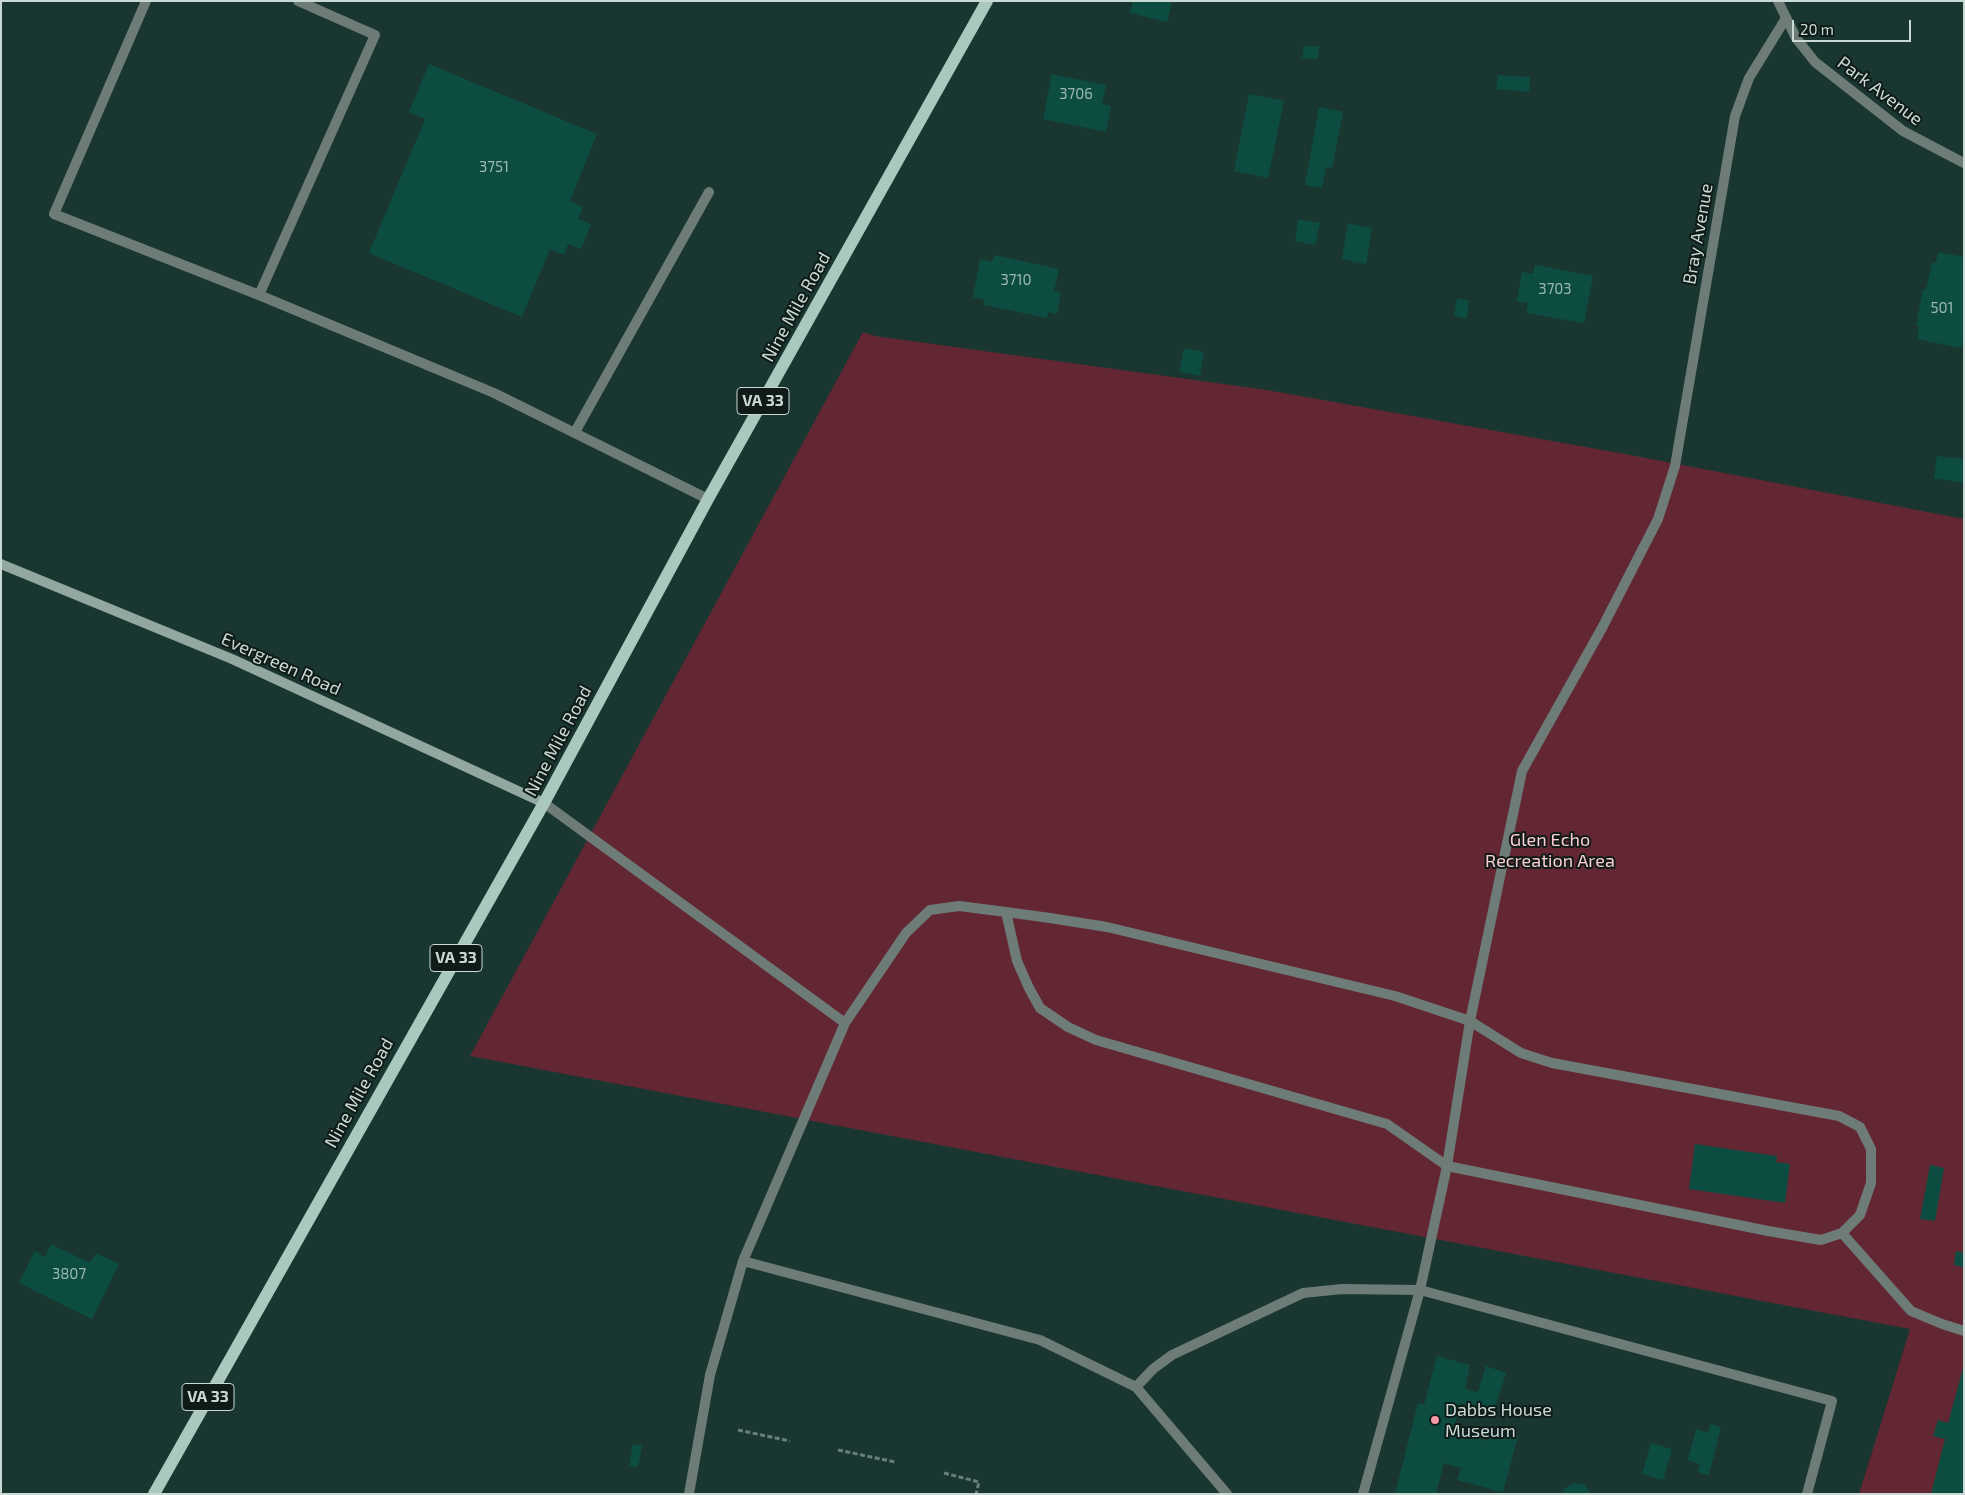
<!DOCTYPE html>
<style>
body{margin:0}
#map{position:relative;width:1965px;height:1495px;overflow:hidden;background:#193730;font-family:"Exo 2",sans-serif}
canvas{display:block}
.frame{position:absolute;inset:0;border:2px solid #c9dad5;pointer-events:none}
.scale{position:absolute;left:1792px;top:20px;width:119px;height:22px;box-sizing:border-box;border:2px solid #c9dad5;border-top:0;padding-left:6px;font-size:15px;line-height:18px;white-space:nowrap;color:#c9dad5;-webkit-text-stroke:4px #0f1b18;paint-order:stroke}
</style>
<div id="map">
<canvas width="1965" height="1495"></canvas>
<div class="frame"></div>
<div class="scale">20 m</div>
</div>
<script>
const ctx = document.querySelector('canvas').getContext('2d');
ctx.lineJoin = 'round';
function fillPath(path, color) {
  ctx.fillStyle = color;
  ctx.fill(path, 'evenodd');
}
function poly(rows) {
  const path = new Path2D();
  for (const r of rows) {
    path.moveTo(r[0], r[1]);
    for (let i = 2; i < r.length; i += 2) path.lineTo(r[i], r[i + 1]);
  }
  return path;
}
function strokePath(path, color, width, dash) {
  ctx.strokeStyle = color;
  ctx.lineWidth = width;
  ctx.lineCap = dash ? 'butt' : 'round';
  ctx.setLineDash(dash || []);
  ctx.stroke(path);
}
function drawText(font, color, halo, rows, align = 'center') {
  ctx.font = font + ' "Exo 2",sans-serif';
  ctx.lineWidth = 4;
  ctx.setLineDash([]);
  ctx.textBaseline = 'middle';
  ctx.strokeStyle = halo;
  ctx.fillStyle = color;
  for (const [text, x, y, turn = 0] of rows) {
    ctx.save();
    ctx.translate(x, y);
    ctx.rotate((+turn || 0) * Math.PI / 180);
    ctx.textAlign = isNaN(turn) ? turn : align;
    if (halo) ctx.strokeText(text, 0, 0);
    ctx.fillText(text, 0, 0);
    ctx.restore();
  }
}
const green = poly([
 [863,332,875,336,1267,390,1625,454,1964,519,1964,1494,1859,1494,1910,1329,470,1056]
]);
const building = poly([
 [1133,1,1172,1,1167,22,1130,13],
 [1304,46,1319,46,1318,59,1302,58],
 [429,64,597,134,570,201,583,207,578,219,591,224,581,249,568,244,564,255,550,249,522,317,369,253,425,119,409,112],
 [1052,74,1106,85,1102,104,1111,106,1106,132,1043,119],
 [1498,75,1530,77,1529,92,1496,89],
 [1249,94,1284,101,1268,178,1234,171],
 [1319,107,1343,112,1332,168,1326,167,1322,188,1305,185],
 [1298,219,1320,223,1315,245,1295,241],
 [1348,223,1372,228,1366,264,1342,259],
 [1938,252,1964,257,1964,335,1961,348,1917,339,1919,326,1916,326,1923,289,1926,290,1932,263,1936,263],
 [994,255,1059,269,1054,291,1061,293,1057,314,1048,312,1047,318,984,305,985,300,973,297,980,259,992,262],
 [1535,265,1593,276,1584,323,1526,313,1528,303,1517,302,1522,272,1533,274],
 [1457,299,1469,300,1467,319,1454,316],
 [1184,348,1204,352,1200,376,1179,372],
 [1937,456,1964,459,1964,483,1934,478],
 [1695,1144,1777,1156,1776,1162,1790,1164,1785,1203,1689,1189],
 [1930,1165,1944,1168,1935,1221,1920,1219],
 [51,1244,90,1263,96,1253,119,1264,92,1319,19,1283,35,1251,45,1257],
 [1956,1251,1964,1253,1964,1267,1954,1265],
 [1437,1356,1470,1365,1465,1389,1478,1392,1486,1366,1506,1373,1494,1411,1460,1403,1453,1432,1488,1441,1492,1429,1518,1436,1503,1492,1457,1480,1461,1468,1444,1463,1436,1494,1395,1494,1418,1403,1424,1405],
 [1964,1365,1964,1494,1931,1494,1945,1439,1933,1436,1938,1420,1948,1423],
 [1710,1424,1721,1427,1709,1475,1698,1472,1700,1464,1688,1460,1696,1429,1708,1433],
 [1651,1443,1672,1449,1663,1480,1642,1474],
 [633,1444,642,1446,638,1467,629,1466],
 [1574,1483,1585,1485,1591,1494,1562,1494,1565,1488]
]);
const path = poly([
 [738,1430,790,1441],
 [838,1450,895,1462],
 [944,1473,979,1482,976,1494]
]);
const lane = poly([
 [146,1,54,214,259,295,494,393,708,499],
 [1786,18,1749,78,1735,116,1675,466,1658,519,1602,628,1522,771,1470,1021,1447,1166,1420,1290,1832,1401,1807,1494],
 [259,295,375,35,298,1],
 [575,432,709,192],
 [544,803,845,1023],
 [1842,1233,1911,1311,1942,1324,1964,1331],
 [743,1261,1040,1340,1136,1387,1227,1494],
 [1136,1387,1153,1369,1172,1355,1303,1293,1342,1289,1420,1290,1363,1494],
 [689,1494,710,1375,743,1261,845,1023,906,933,930,910,959,906,1006,912,1050,918,1107,927,1395,996,1470,1021,1521,1053,1552,1063,1839,1116,1860,1127,1871,1149,1871,1183,1860,1215,1842,1233,1821,1240,1768,1231,1447,1166,1387,1124,1096,1040,1068,1027,1040,1008,1029,988,1017,961,1006,912]
]);
const street = poly([
 [1778,1,1796,38,1815,62,1903,131,1964,163]
]);
const secondary = poly([
 [1,564,232,659,544,803]
]);
const primary = poly([
 [154,1494,544,803,708,499,987,1]
]);
const markers = [
 [1435,1420,5,"#f49aa7"]
];
const numberNames = [
 ["3706",1076,94],
 ["3751",494,167],
 ["3710",1016,280],
 ["3703",1555,289],
 ["501",1942,308],
 ["3807",69,1274]
];
const shields = [
 [763,401,52],
 [456,958,52],
 [208,1397,52]
];
const shieldNames = [
 ["VA 33",763,401],
 ["VA 33",456,958],
 ["VA 33",208,1397]
];
const streetNames = [
 ["Park Avenue",1880,91,37],
 ["Bray Avenue",1698,234,-80],
 ["Nine Mile Road",796,307,-61],
 ["Evergreen Road",281,664,24],
 ["Nine Mile Road",558,741,-62],
 ["Nine Mile Road",359,1093,-61]
];
const parkNames = [
 ["Glen Echo",1550,840],
 ["Recreation Area",1550,861]
];
const poiNames = [
 ["Dabbs House",1445,1410],
 ["Museum",1445,1431]
];
fillPath(green, '#622732');
fillPath(building, '#0d4d41');
strokePath(path, '#68807a', 3, [5, 2.5]);
strokePath(lane, '#6e7c78', 10);
strokePath(street, '#6e7c78', 10);
strokePath(secondary, '#91a7a0', 10);
strokePath(primary, '#abc8bf', 12);
for (const [x, y, r, color] of markers) {
  const dot = new Path2D();
  dot.arc(x, y, r, 0, 2 * Math.PI);
  ctx.fillStyle = color;
  ctx.fill(dot);
  strokePath(dot, '#0f1b18', 2);
}
drawText('15px', '#9ab7b0', null, numberNames);
for (const [x, y, w] of shields) {
  const box = new Path2D();
  box.roundRect(x - w / 2, y - 13.5, w, 27, 4);
  ctx.fillStyle = '#0f1b18';
  ctx.fill(box);
  strokePath(box, '#c9dad5', 1);
}
drawText('bold 16px', '#c9dad5', null, shieldNames);
drawText('18px', '#c9dad5', '#0f1b18', streetNames);
drawText('18px', '#fcccd1', '#0f1b18', parkNames);
drawText('18px', '#c9dad5', '#0f1b18', poiNames, 'left');
</script>
